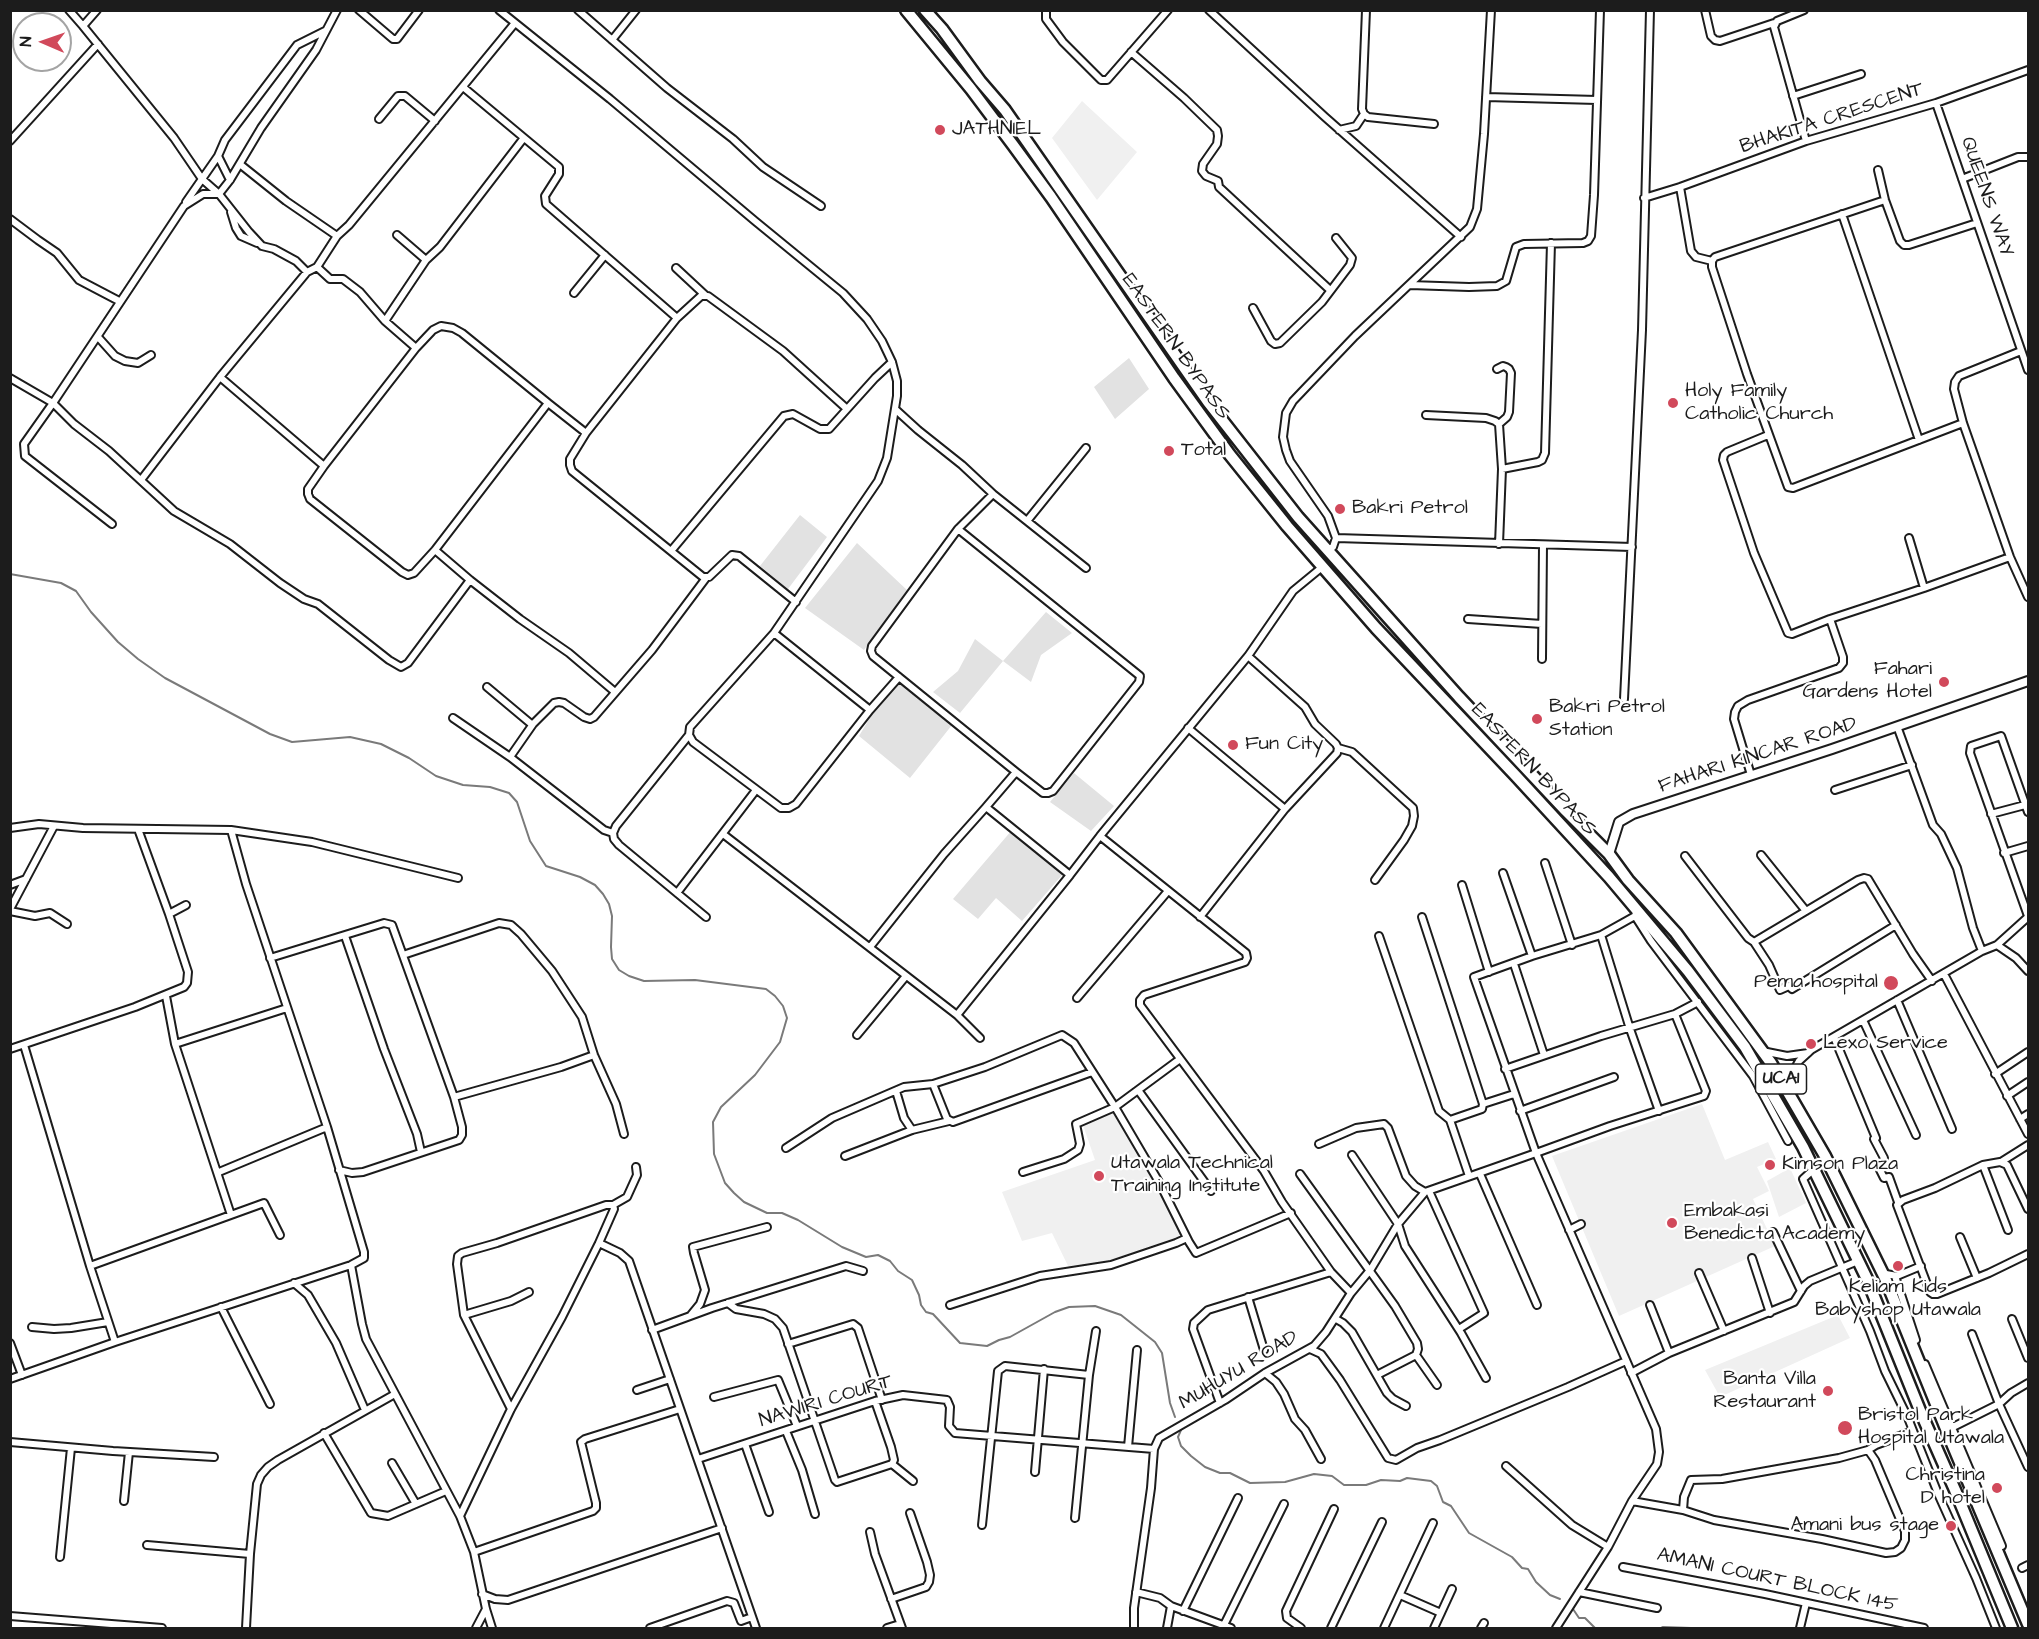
<!DOCTYPE html>
<style>
body{margin:0}
#map{position:relative;width:2039px;height:1639px;overflow:hidden;background:#fff;font-family:"Architects Daughter",sans-serif}
canvas{display:block}
.frame{position:absolute;inset:0;border:12px solid #1c1c1c;pointer-events:none}
.north{position:absolute;left:12px;top:12px;width:60px;height:60px;box-sizing:border-box;background:#fff;border:2px solid #a4a4a4;border-radius:50%;rotate:272deg;font-size:16px;font-weight:700;line-height:24px;text-align:center;color:#1c1c1c}
.north::after{content:'';display:block;margin:auto;width:21px;height:27px;background:#d1495b;clip-path:polygon(50% 0,100% 100%,50% 72%,0 100%)}
</style>
<div id="map">
<canvas width="2039" height="1639"></canvas>
<div class="frame"></div>
<div class="north">N</div>
</div>
<script>
const ctx = document.querySelector('canvas').getContext('2d');
ctx.lineJoin = 'round';
function fillPath(path, color) {
  ctx.fillStyle = color;
  ctx.fill(path, 'evenodd');
}
function poly(rows) {
  const path = new Path2D();
  for (const r of rows) {
    path.moveTo(r[0], r[1]);
    for (let i = 2; i < r.length; i += 2) path.lineTo(r[i], r[i + 1]);
  }
  return path;
}
function strokePath(path, color, width, dash) {
  ctx.strokeStyle = color;
  ctx.lineWidth = width;
  ctx.lineCap = dash ? 'butt' : 'round';
  ctx.setLineDash(dash || []);
  ctx.stroke(path);
}
function drawText(font, color, halo, rows, align = 'center') {
  ctx.font = font + ' "Architects Daughter",sans-serif';
  ctx.lineWidth = 4.5;
  ctx.setLineDash([]);
  ctx.textBaseline = 'middle';
  ctx.strokeStyle = halo;
  ctx.fillStyle = color;
  for (const [text, x, y, turn = 0] of rows) {
    ctx.save();
    ctx.translate(x, y);
    ctx.rotate((+turn || 0) * Math.PI / 180);
    ctx.textAlign = isNaN(turn) ? turn : align;
    if (halo) ctx.strokeText(text, 0, 0);
    ctx.fillText(text, 0, 0);
    ctx.restore();
  }
}
const built = poly([
 [1082,101,1137,152,1097,200,1052,138],
 [1702,1104,1725,1160,1768,1142,1776,1159,1757,1167,1769,1191,1753,1199,1775,1246,1619,1316,1552,1156],
 [1115,1111,1184,1237,1071,1272,1052,1233,1022,1241,1002,1192,1095,1160,1083,1125],
 [1790,1168,1806,1203,1779,1217,1767,1181],
 [1838,1315,1850,1338,1720,1397,1705,1370]
]);
const green = poly([
 [1129,358,1149,389,1115,419,1094,387],
 [800,515,827,537,788,589,760,566],
 [857,543,907,590,864,650,805,608],
 [1046,612,1072,633,1041,655,1031,682,1003,661,960,713,933,692,958,671,975,639,1003,661],
 [900,681,952,725,910,778,859,736,877,706],
 [1074,773,1114,806,1091,831,1050,802],
 [1012,830,1063,874,1022,921,996,898,978,919,953,899]
]);
const stream = poly([
 [10,574,61,583,76,591,91,612,118,642,138,659,165,678,270,734,292,742,350,737,381,744,409,758,436,776,463,785,490,787,509,793,517,802,530,841,546,866,580,877,595,885,603,894,609,904,612,916,611,947,612,959,619,970,629,976,644,981,695,980,766,989,775,996,783,1006,787,1018,780,1042,755,1075,721,1107,713,1122,714,1154,725,1183,734,1193,744,1202,767,1213,782,1213,798,1220,842,1247,866,1257,878,1255,890,1261,898,1271,912,1280,919,1295,921,1305,926,1312,933,1314,960,1343,987,1346,999,1340,1010,1337,1055,1312,1069,1307,1095,1306,1121,1315,1155,1342,1162,1353,1170,1403,1175,1417],
 [1181,1430,1178,1437,1181,1446,1191,1456,1205,1467,1220,1473,1230,1473,1250,1483,1285,1482,1314,1474,1332,1476,1344,1485,1366,1485,1381,1480,1400,1481,1407,1478,1431,1481,1437,1486,1443,1502,1451,1506,1469,1533,1512,1557,1522,1568,1528,1569,1536,1582,1550,1595,1560,1599],
 [1573,1609,1579,1618,1585,1618,1595,1628],
 [1661,1628,1663,1627,1691,1628],
 [1696,1628,1713,1628]
]);
const minor = poly([
 [69,10,83,26,97,10],
 [337,10,316,50,261,128,230,180,219,194,203,194,184,206,53,403,74,424,109,451,174,511,230,544,280,583,304,599,318,604,389,660,401,667,408,663,470,580],
 [359,10,393,39,397,39,419,10],
 [499,10,610,99,755,221,843,293,867,319,882,341,892,362,897,381,897,396,887,458,878,481,774,633,870,710,899,677],
 [578,10,667,88,733,139,763,167,821,206],
 [1046,10,1046,19,1063,42,1101,80,1107,80,1168,10],
 [1209,10,1325,117,1461,237],
 [1366,10,1362,109,1364,114,1368,117,1434,124],
 [1705,10,1711,36,1715,40,1720,41,1774,23],
 [1804,10,1777,21,1774,27,1806,141],
 [83,26,174,138,202,179,219,194,249,232,262,246,274,249,296,261,307,272],
 [612,40,636,10],
 [1131,52,1184,98,1217,130,1218,136,1217,144,1203,164,1202,171,1206,176,1218,181,1219,187,1330,290],
 [463,87,559,167,559,174,545,196,546,204,677,318,586,433],
 [1793,96,1861,74],
 [1486,97,1597,100],
 [1936,103,2028,370],
 [379,119,398,96,405,96,435,121],
 [1339,130,1356,126,1364,114],
 [10,141,98,44],
 [241,165,286,201,337,236],
 [1878,170,1885,200,1900,241,1904,245,1909,245,1977,223],
 [1962,179,2018,157,2028,157],
 [230,180,218,156,225,140,297,45,325,31],
 [1680,187,1691,251,1696,257,1712,261],
 [1644,198,1680,187,1806,141,1936,103,2028,70],
 [1885,200,1715,257,1712,261,1712,267,1747,374,1788,487,1793,488,1963,423],
 [186,202,218,156],
 [231,212,236,228,241,236,257,243],
 [1842,214,1919,440],
 [10,219,38,240,57,253,79,280,119,301],
 [397,235,426,260],
 [317,267,337,236,349,225,515,23],
 [676,268,705,295],
 [1410,285,1469,287,1497,286,1506,281,1516,247,1524,244,1583,243,1588,241,1591,236,1594,195,1600,10],
 [574,293,605,255],
 [1253,308,1271,341,1275,344,1280,343,1322,302,1350,265,1352,258,1336,238],
 [677,318,701,296,708,296,783,351,847,409],
 [385,321,426,260,440,247,523,139],
 [98,337,115,356,125,361,138,363,151,355],
 [2021,351,1959,376,1955,382,1954,389,1963,423,2010,557,2028,597],
 [1497,369,1503,366,1506,367,1509,369,1511,373,1509,412,1507,417,1499,424],
 [220,377,324,466],
 [10,378,53,403,24,444,25,456,112,524],
 [548,403,462,333,453,328,441,326,433,330,416,348,324,466,308,489,308,494,310,499,402,572,408,575,414,573,435,550,548,403,586,433,570,459,570,465,572,471,703,577,709,577,732,555,739,556,796,602],
 [895,409,918,430,962,465,993,494,1086,568],
 [1426,415,1486,418,1495,421,1499,424,1502,469,1499,544],
 [1768,435,1727,452,1724,455,1723,460,1754,553,1788,633,1792,634,1830,619,1924,588,2010,557],
 [1502,469,1538,462,1542,460,1545,453,1551,243],
 [141,480,220,377,307,272,317,267,330,279,343,279,360,292,385,321,416,348],
 [1027,521,1086,448],
 [958,529,872,646,871,651,873,656,1016,772,1043,793,1048,793,1053,791,1139,682,1140,676,958,529,993,494],
 [1336,538,1632,547],
 [1909,538,1924,588],
 [435,550,470,580,520,619,569,653,615,692],
 [1327,550,1333,547,1336,538,1328,516,1290,461,1286,450,1283,437,1286,413,1293,401,1355,336,1470,227,1477,209,1484,134,1491,10],
 [671,551,784,416,793,414,820,429,829,429,875,378,892,362],
 [1468,619,1542,624],
 [774,633,690,727,689,735,693,742,781,808,789,808,796,804,870,710],
 [1542,659,1543,545],
 [487,687,530,723,533,724,554,703,559,702,564,703,584,717,590,719,594,717,652,650,706,578],
 [1624,699,1642,330,1650,10],
 [453,718,510,757,604,830,613,833],
 [1897,726,1933,825,1941,834,1957,868,1973,928,1982,951],
 [1188,728,1285,809],
 [689,735,616,826,613,833,614,839,619,845,706,917],
 [1338,748,1352,752,1413,808,1414,816,1412,826,1404,840,1375,880],
 [510,757,533,724],
 [1016,772,986,807,1070,875,1100,836,1248,656,1293,591,1321,568],
 [1751,775,1734,719,1735,712,1738,706,1748,700,1839,668,1843,663,1843,657,1830,619],
 [1835,790,1912,765],
 [2028,812,2001,736,1971,746,1970,753,2028,916],
 [1991,814,2025,805],
 [10,828,39,824,83,828,231,830,312,842,458,878],
 [138,829,169,914],
 [723,834,957,1015,980,1038],
 [1100,836,1246,953,1247,958,1245,962,1144,995,1140,1000,1140,1005,1264,1171,1282,1202,1331,1272,1351,1293],
 [2004,853,2028,846],
 [1761,855,1806,911],
 [1685,856,1748,938,1754,942,1858,880,1864,878,1868,879,1913,954,1932,981],
 [1545,863,1572,945],
 [1503,873,1532,956],
 [10,885,26,879],
 [1462,885,1489,972],
 [677,893,756,790],
 [10,909,54,826],
 [10,911,35,916,50,913,67,924],
 [1636,913,1635,916,1651,941,1753,1076,1788,1141],
 [1635,916,1601,935,1532,956,1474,977,1536,1153,1610,1126,1704,1096,1706,1091,1675,1014],
 [1200,917,1285,809,1337,753,1338,748,1336,744,1315,724,1305,707,1248,656],
 [1422,917,1483,1104,1482,1109,1450,1120,1469,1176],
 [1601,935,1630,1029,1659,1111],
 [345,936,384,1049,417,1134,421,1152],
 [1379,936,1439,1111,1450,1120],
 [1754,942,1769,965,1780,990,1789,986,1792,989,1896,925],
 [1997,945,2016,958,2028,971],
 [870,947,944,854,986,807],
 [403,955,499,923,511,925,521,934,552,971,582,1017,594,1055,616,1104,624,1134],
 [270,958,384,923,392,925,454,1097,462,1127,462,1135,459,1140,363,1172,352,1173,339,1170],
 [1514,964,1544,1055],
 [1944,974,2028,1134],
 [166,996,175,1044,231,1215],
 [1077,998,1168,891],
 [1897,1000,1952,1129],
 [957,1015,1070,875],
 [1863,1020,1916,1135],
 [857,1035,906,976],
 [1834,1037,1876,1138,1874,1139,1884,1158,1880,1170,1884,1178,1889,1177,1898,1202],
 [175,1044,287,1008],
 [24,1045,90,1266,115,1342],
 [10,1049,135,1007,184,987,187,983,188,972,169,914,186,905],
 [1762,1051,1787,1056,1808,1053],
 [1505,1069,1601,1036,1675,1014,1698,1002],
 [1995,1074,2028,1052],
 [933,1084,947,1119,953,1122,1092,1072],
 [1138,1090,1211,1191],
 [896,1091,904,1118,912,1130],
 [1773,1093,1785,1086,1799,1061,1811,1050,1982,951,1997,945,2028,917],
 [2007,1096,2028,1082],
 [454,1097,561,1067,594,1055],
 [1483,1104,1514,1094],
 [1520,1111,1614,1077],
 [2020,1119,2028,1114],
 [1319,1144,1356,1128,1384,1124,1388,1128,1406,1176,1415,1186,1425,1192],
 [786,1148,832,1118,904,1087,933,1084,985,1067,1062,1035,1074,1043,1115,1107,1159,1182,1189,1242,1196,1253,1291,1213],
 [1352,1155,1398,1224,1405,1246,1461,1333,1486,1378],
 [845,1156,912,1130,949,1121],
 [2001,1162,2028,1145],
 [1983,1165,2008,1230],
 [1814,1169,1803,1179,1870,1331,1885,1371,1908,1418,1939,1496,1976,1578,1996,1628],
 [219,1172,327,1127],
 [1023,1172,1064,1159,1078,1150,1080,1144,1076,1124,1115,1107,1180,1059],
 [1300,1174,1395,1306,1417,1343,1418,1349,1416,1355],
 [1480,1174,1537,1305],
 [1429,1191,1484,1313,1459,1329],
 [613,1205,627,1197,637,1175,636,1167],
 [2028,1209,2007,1165,2000,1162,1983,1165,1935,1188,1903,1200,1897,1205,1930,1292,1933,1294,1937,1294,1989,1273,2028,1254],
 [1569,1230,1581,1224],
 [1773,1232,1801,1291],
 [1960,1237,1977,1278],
 [1752,1258,1770,1313],
 [351,1265,362,1324,366,1339,460,1516,474,1552,486,1609,492,1628],
 [90,1266,264,1203,280,1235],
 [1699,1273,1724,1331],
 [1895,1276,1916,1340],
 [1885,1278,1886,1274,1897,1276,1921,1266],
 [294,1283,308,1295,336,1343,365,1410],
 [1248,1297,1264,1350],
 [728,1303,736,1309,764,1314,775,1319,783,1328,835,1480,837,1482,892,1464,894,1460,891,1447,875,1401],
 [950,1305,1040,1276,1111,1265,1176,1243,1187,1238],
 [1650,1305,1669,1353],
 [221,1307,270,1404],
 [464,1315,511,1301,529,1292],
 [691,1315,700,1304,705,1290,694,1253,693,1247,767,1227],
 [1336,1319,1343,1323,1352,1332,1387,1393,1393,1399,1406,1406],
 [2012,1319,2028,1358],
 [32,1327,54,1329,71,1328,108,1322],
 [652,1330,712,1308,846,1266,863,1271],
 [1972,1334,1999,1404,2028,1467],
 [10,1343,22,1375],
 [788,1344,853,1324,858,1328,882,1400],
 [1310,1349,1321,1354,1340,1380,1388,1458,1396,1460,1417,1448,1440,1440,1568,1387,1626,1361],
 [1416,1355,1437,1385],
 [1925,1364,2002,1546],
 [1265,1373,1276,1382,1284,1394,1295,1419,1305,1430,1321,1459],
 [1631,1373,1669,1353,1794,1302,1804,1286,1810,1281,1858,1261],
 [1377,1375,1416,1355],
 [10,1379,115,1342,351,1265,364,1258,364,1252,327,1127,246,884,231,830],
 [637,1390,670,1379],
 [714,1397,778,1380,797,1426],
 [1220,1403,1193,1329,1194,1323,1208,1310,1331,1272],
 [511,1409,464,1315,457,1264,458,1256,462,1253,497,1243,606,1205,613,1205,614,1209,599,1243,620,1253,629,1261,756,1628],
 [1949,1429,1999,1404,2011,1393,2028,1383],
 [786,1431,802,1470,815,1514],
 [324,1433,371,1513,388,1516,446,1491],
 [10,1442,113,1451,214,1457],
 [745,1444,769,1512],
 [1128,1447,1137,1350],
 [698,1459,875,1401,903,1395,947,1400,950,1407,949,1426,955,1433,1154,1449],
 [392,1463,416,1504],
 [892,1464,913,1481],
 [1506,1466,1572,1525,1608,1547],
 [1035,1472,1044,1369],
 [124,1501,129,1452],
 [1632,1501,1683,1510,1714,1520,1822,1539,1886,1553,1895,1552,1901,1548,1905,1540,1905,1531,1875,1460,1868,1450],
 [1683,1510,1684,1497,1691,1480,1722,1479,1839,1458,1868,1450,1876,1445,1913,1431],
 [460,1516,511,1409,562,1317,599,1243],
 [1075,1518,1089,1375,1096,1331],
 [982,1525,998,1371,1005,1366,1089,1375],
 [870,1532,875,1554,902,1628],
 [147,1545,250,1554],
 [474,1552,593,1511,596,1508,596,1503,581,1442,585,1439,680,1409],
 [60,1557,71,1448],
 [1623,1567,1765,1594,1924,1628],
 [2022,1568,2028,1565],
 [1136,1592,1160,1598,1171,1606,1231,1628],
 [1579,1592,1657,1608],
 [482,1594,495,1599,508,1600,722,1528],
 [1400,1595,1441,1613],
 [891,1599,926,1587,929,1582,930,1575,927,1562,910,1513],
 [1183,1611,1238,1498],
 [10,1616,162,1628],
 [1224,1625,1284,1504],
 [246,1628,250,1554,257,1484,261,1475,268,1467,278,1460,395,1394],
 [476,1628,486,1609],
 [650,1628,727,1601,734,1603,741,1621,752,1617],
 [887,1628,900,1624],
 [1134,1628,1134,1608,1151,1488,1154,1449,1159,1438,1225,1400,1265,1373,1314,1346,1326,1332,1351,1293,1371,1269,1398,1224,1425,1192,1536,1153,1656,1429,1659,1452,1657,1464,1632,1501,1608,1547,1556,1628],
 [1167,1628,1171,1606],
 [1301,1628,1287,1618,1286,1611,1334,1509],
 [1331,1628,1382,1522],
 [1384,1628,1433,1523],
 [1434,1628,1452,1589],
 [1481,1628,1484,1623],
 [1800,1628,1806,1603]
]);
const tertiary = poly([
 [1609,854,1619,822,1633,814,1832,749,2028,681]
]);
const primary = poly([
 [906,10,971,89,1013,145,1051,197,1174,378,1230,455,1287,526,1376,628,1516,776,1609,877,1688,971,1745,1047,1803,1147,1867,1279,1921,1413,1955,1490,2012,1628],
 [925,10,942,29,980,81,1005,110,1208,402,1298,517,1459,697,1566,811,1609,854,1628,880,1676,933,1771,1063,1825,1156,1885,1278,1951,1441,2028,1624]
]);
const markers = [
 [940,130,6,"#d1495b"],
 [1673,403,6,"#d1495b"],
 [1169,451,6,"#d1495b"],
 [1340,509,6,"#d1495b"],
 [1944,682,6,"#d1495b"],
 [1537,719,6,"#d1495b"],
 [1233,745,6,"#d1495b"],
 [1891,983,8,"#d1495b"],
 [1811,1044,6,"#d1495b"],
 [1770,1165,6,"#d1495b"],
 [1099,1176,6,"#d1495b"],
 [1672,1223,6,"#d1495b"],
 [1898,1266,6,"#d1495b"],
 [1828,1391,6,"#d1495b"],
 [1845,1428,8,"#d1495b"],
 [1997,1488,6,"#d1495b"],
 [1951,1526,6,"#d1495b"]
];
const shields = [
 [1781,1079,51]
];
const shieldNames = [
 ["UCA1",1781,1079]
];
const streetNames = [
 ["BHAKITA CRESCENT",1832,119,-18],
 ["QUEENS WAY",1986,197,71],
 ["EASTERN BYPASS",1175,347,55],
 ["FAHARI KINCAR ROAD",1758,756,-18],
 ["EASTERN BYPASS",1533,770,47],
 ["MUHUYU ROAD",1239,1371,-31],
 ["NAWIRI COURT",826,1402,-17],
 ["AMANI COURT BLOCK 145",1777,1581,12]
];
const poiNames = [
 ["JATHNIEL",952,130],
 ["Holy Family",1685,392],
 ["Catholic Church",1685,415],
 ["Total",1181,451],
 ["Bakri Petrol",1352,509],
 ["Fahari",1932,670,"right"],
 ["Gardens Hotel",1932,693,"right"],
 ["Bakri Petrol",1549,708],
 ["Station",1549,731],
 ["Fun City",1245,745],
 ["Pema hospital",1878,983,"right"],
 ["Lexo Service",1823,1044],
 ["Utawala Technical",1111,1164],
 ["Training Institute",1111,1187],
 ["Kimson Plaza",1782,1165],
 ["Embakasi",1684,1212],
 ["Benedicta Academy",1684,1235],
 ["Keliam Kids",1898,1288,"center"],
 ["Babyshop Utawala",1898,1311,"center"],
 ["Banta Villa",1816,1380,"right"],
 ["Restaurant",1816,1403,"right"],
 ["Bristol Park",1858,1416],
 ["Hospital Utawala",1858,1439],
 ["Christina",1985,1476,"right"],
 ["D hotel",1985,1499,"right"],
 ["Amani bus stage",1939,1526,"right"]
];
fillPath(built, '#f0f0f0');
fillPath(green, '#e2e2e2');
strokePath(stream, '#7a7a7a', 2);
strokePath(minor, '#1c1c1c', 10);
strokePath(tertiary, '#1c1c1c', 12);
strokePath(primary, '#1c1c1c', 15);
strokePath(minor, '#fff', 6);
strokePath(tertiary, '#fff', 8);
strokePath(primary, '#fff', 10);
for (const [x, y, r, color] of markers) {
  const dot = new Path2D();
  dot.arc(x, y, r, 0, 2 * Math.PI);
  ctx.fillStyle = color;
  ctx.fill(dot);
  strokePath(dot, '#fff', 2);
}
for (const [x, y, w] of shields) {
  const box = new Path2D();
  box.roundRect(x - w / 2, y - 15, w, 30, 4.5);
  ctx.fillStyle = '#fff';
  ctx.fill(box);
  strokePath(box, '#1c1c1c', 1.5);
}
drawText('bold 18px', '#1c1c1c', null, shieldNames);
drawText('20px', '#1c1c1c', '#fff', streetNames);
drawText('20px', '#1c1c1c', '#fff', poiNames, 'left');
</script>
